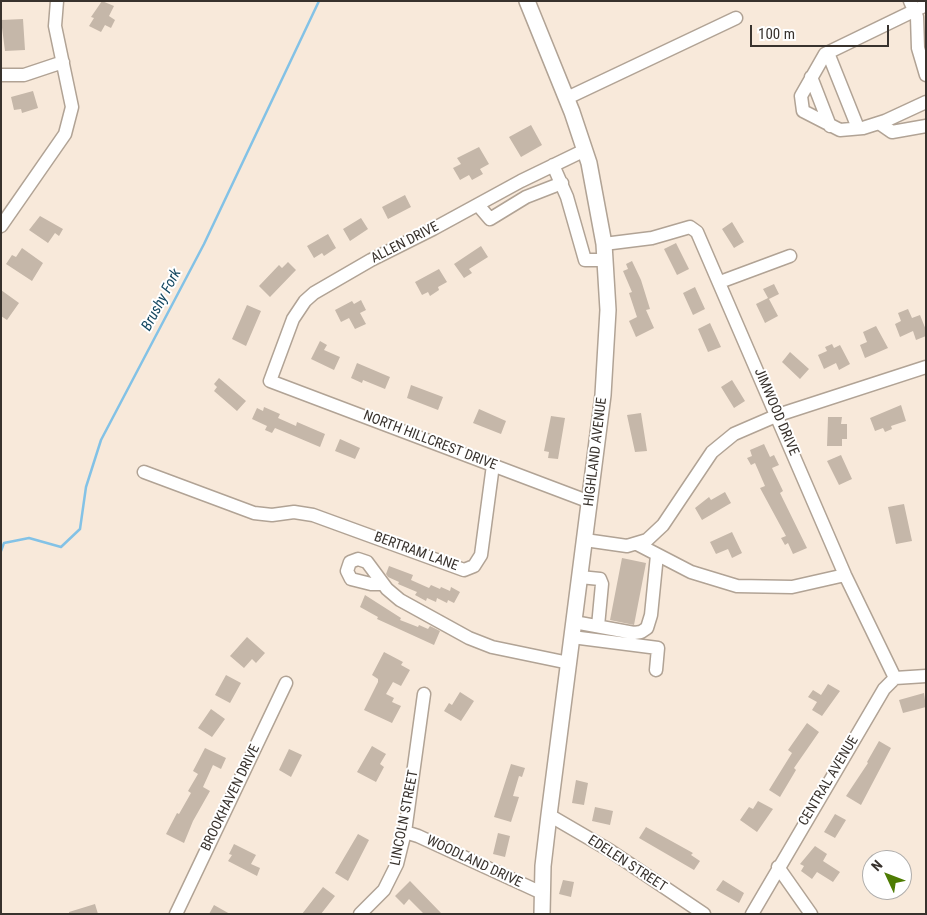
<!DOCTYPE html>
<style>
body{margin:0}
#map{position:relative;width:927px;height:915px;overflow:hidden;background:#f8e9da;font-family:"Roboto Condensed",sans-serif}
canvas{display:block}
.frame{position:absolute;inset:0;border:2px solid #38322d;pointer-events:none}
.north{position:absolute;left:862px;top:850px;width:50px;height:50px;box-sizing:border-box;background:#fff;border:1px solid #afadab;border-radius:50%;rotate:313deg;font-size:14px;font-weight:700;line-height:20px;text-align:center;color:#38322d}
.north::after{content:'';display:block;margin:auto;width:18px;height:22px;background:#4e7c03;clip-path:polygon(50% 0,100% 100%,50% 72%,0 100%)}
.scale{position:absolute;left:750px;top:25px;width:139px;height:22px;box-sizing:border-box;border:2px solid #38322d;border-top:0;padding-left:6px;font-size:15px;line-height:18px;white-space:nowrap;color:#38322d;-webkit-text-stroke:4px #fff;paint-order:stroke}
</style>
<div id="map">
<canvas width="927" height="915"></canvas>
<div class="frame"></div>
<div class="north">N</div>
<div class="scale">100 m</div>
</div>
<script>
const ctx = document.querySelector('canvas').getContext('2d');
ctx.lineJoin = 'round';
function poly(rows) {
  const path = new Path2D();
  for (const r of rows) {
    path.moveTo(r[0], r[1]);
    for (let i = 2; i < r.length; i += 2) path.lineTo(r[i], r[i + 1]);
  }
  return path;
}
function strokePath(path, color, width, dash) {
  ctx.strokeStyle = color;
  ctx.lineWidth = width;
  ctx.lineCap = dash ? 'butt' : 'round';
  ctx.setLineDash(dash || []);
  ctx.stroke(path);
}
function fillPath(path, color) {
  ctx.fillStyle = color;
  ctx.fill(path, 'evenodd');
}
function drawText(font, color, halo, rows, align = 'center') {
  ctx.font = font + ' "Roboto Condensed",sans-serif';
  ctx.lineWidth = 4;
  ctx.setLineDash([]);
  ctx.textBaseline = 'middle';
  ctx.strokeStyle = halo;
  ctx.fillStyle = color;
  for (const [text, x, y, turn = 0] of rows) {
    ctx.save();
    ctx.translate(x, y);
    ctx.rotate((+turn || 0) * Math.PI / 180);
    ctx.textAlign = isNaN(turn) ? turn : align;
    if (halo) ctx.strokeText(text, 0, 0);
    ctx.fillText(text, 0, 0);
    ctx.restore();
  }
}
const stream = poly([
 [1,551,4,543,29,538,61,547,80,529,86,487,101,440,204,244,319,1]
]);
const building = poly([
 [102,1,114,6,109,16,115,20,111,28,105,25,101,32,89,26,94,18,91,17],
 [23,19,25,50,5,51,1,20],
 [33,91,38,108,22,113,21,109,14,110,11,97],
 [531,125,542,145,521,157,509,137],
 [479,147,489,164,480,169,483,174,472,180,469,175,460,180,453,168,461,164,457,158],
 [405,195,411,207,388,219,382,207],
 [40,216,63,229,59,236,55,233,48,243,29,230],
 [361,218,368,229,350,241,343,229],
 [732,222,744,242,734,248,722,229],
 [328,234,336,248,324,256,322,253,314,258,307,246],
 [676,243,689,269,677,275,664,249],
 [481,246,488,257,469,269,472,273,464,278,454,264],
 [22,248,43,263,32,281,6,264,12,255,16,257],
 [632,261,641,280,650,309,646,310,654,328,636,337,629,321,637,317,629,293,632,292,623,271,628,269,626,264],
 [288,262,296,270,270,297,259,286,279,265,282,268],
 [439,269,447,282,438,287,439,290,430,296,428,292,422,295,415,282],
 [774,284,779,294,769,299,778,316,765,323,756,304,768,298,763,289],
 [695,287,705,309,693,315,683,293],
 [1,290,19,303,7,320,1,316],
 [361,300,366,310,360,313,366,324,355,329,349,318,341,322,335,310,352,301,354,304],
 [247,305,261,311,246,346,232,339],
 [908,309,912,318,920,315,926,330,926,336,916,340,913,331,900,337,895,324,901,321,898,313],
 [710,323,721,347,708,352,698,329],
 [876,326,888,348,865,358,860,345,867,342,863,332],
 [320,341,327,345,324,350,340,357,334,370,311,359],
 [832,344,834,348,840,345,850,364,839,370,836,363,824,369,818,355,827,351,825,347],
 [790,352,809,369,800,379,782,362],
 [357,363,390,377,385,389,363,380,362,383,351,378],
 [219,378,246,401,237,411,214,391,217,387,214,384],
 [732,380,745,401,734,408,721,387],
 [411,385,443,397,438,410,407,398],
 [901,405,906,421,891,426,892,429,885,432,883,428,875,431,870,418],
 [264,407,280,414,278,418,296,426,297,422,325,434,320,447,275,428,272,433,265,430,267,426,252,419,257,408,263,411],
 [479,409,506,421,501,434,473,423],
 [641,413,647,451,635,452,627,415],
 [551,416,565,418,558,459,548,458,549,452,544,451],
 [828,417,842,417,841,424,847,424,847,439,842,439,842,446,827,446],
 [340,439,360,448,355,459,335,451],
 [764,444,770,457,774,455,779,465,772,468,783,491,780,493,807,548,793,554,788,543,785,545,781,538,786,536,760,488,765,486,755,463,751,465,747,458,752,456,750,450],
 [841,455,852,479,839,485,827,461],
 [725,492,731,503,702,520,695,508,709,497,711,500],
 [904,504,912,541,896,544,888,507],
 [732,532,742,553,732,558,728,549,716,554,710,542],
 [622,558,646,563,634,625,610,620],
 [389,566,413,575,411,580,429,588,431,585,440,589,441,587,450,591,451,587,460,592,454,603,448,600,447,603,437,598,436,602,427,598,426,601,415,595,417,592,398,584,399,582,388,577,386,574],
 [365,595,401,618,400,620,418,627,419,625,428,629,430,626,440,631,434,645,377,619,378,617,360,607],
 [247,637,265,653,256,663,252,659,244,668,230,656],
 [384,652,403,662,401,665,410,670,401,686,393,682,386,694,394,698,392,702,401,706,392,723,364,710,378,682,378,679,372,675],
 [226,675,241,683,230,703,215,695],
 [828,684,840,691,822,716,812,710,817,702,808,697,813,690,821,695],
 [460,692,474,701,461,721,444,711,449,703,452,705],
 [924,693,926,707,903,713,899,700],
 [211,709,225,719,212,737,198,728],
 [807,723,819,732,794,768,796,770,780,797,769,790,792,753,788,750],
 [879,741,891,748,861,805,846,796,868,763,867,762],
 [372,746,386,754,380,764,384,767,376,782,357,772],
 [205,748,226,758,221,769,213,765,203,787,210,791,193,821,184,843,166,834,177,813,179,814,191,793,188,791,198,774,193,771],
 [289,749,302,755,291,777,279,770],
 [511,764,525,768,522,777,519,776,513,796,519,797,511,822,494,817],
 [576,780,588,783,584,805,572,803],
 [758,801,773,809,757,832,740,820,749,807,753,809],
 [595,807,613,811,610,825,592,821],
 [835,814,846,820,835,838,824,832],
 [646,827,693,853,691,855,700,861,694,870,639,838],
 [498,833,510,836,505,857,493,854],
 [358,834,369,840,348,881,335,873],
 [234,844,256,855,251,864,260,868,257,876,228,861,232,855,229,854],
 [815,846,827,854,823,861,840,872,833,882,817,872,812,879,801,871,804,866,800,864],
 [563,880,574,882,571,897,559,894],
 [723,880,744,893,739,903,716,890],
 [410,881,442,914,424,914,409,899,404,905,395,896],
 [323,887,335,896,321,914,302,914],
 [95,904,98,914,69,914,69,912],
 [214,905,230,914,209,914]
]);
const minor = poly([
 [910,1,917,17,918,48,926,75],
 [926,5,825,54,801,96,803,111,840,130,863,128,885,121,926,102],
 [828,53,858,128],
 [1,75,24,75,63,62],
 [811,77,830,126],
 [567,98,736,18],
 [879,123,892,132,926,126],
 [585,150,521,181,433,229,371,260,314,293,305,301,293,319,270,381,590,502],
 [553,165,567,197,585,260,606,260],
 [478,205,490,219,526,197,562,183],
 [1,226,65,134,72,107,55,26,57,1],
 [604,244,652,238,690,227,697,232,845,575,895,678],
 [720,282,790,256],
 [144,472,254,513,272,515,294,512,313,515,464,570,474,566,481,555,493,465],
 [585,540,627,546,647,540,663,525,712,452,734,434,778,415,926,367],
 [637,544,691,572,737,586,792,587,845,575],
 [580,577,600,579,602,584,598,626],
 [383,584,371,584,351,579,347,571,350,562,358,559,367,562,387,589,400,600,469,638,492,647,569,663],
 [574,622,634,633,641,632,647,628,651,615,657,555],
 [572,637,658,648,656,670],
 [549,815,609,850,704,914],
 [405,832,418,836,542,893],
 [778,867,811,914],
 [176,914,286,683],
 [360,914,384,890,397,864,405,832,424,694],
 [752,914,884,689,895,678,926,676]
]);
const major = poly([
 [527,1,572,112,589,163,604,244,608,310,603,395,549,815,543,866,542,914]
]);
const streetNames = [
 ["ALLEN DRIVE",405,243,-27],
 ["JIMWOOD DRIVE",776,412,67],
 ["NORTH HILLCREST DRIVE",430,441,21],
 ["HIGHLAND AVENUE",596,452,-83],
 ["BERTRAM LANE",416,552,20],
 ["CENTRAL AVENUE",829,781,-59],
 ["BROOKHAVEN DRIVE",231,798,-64],
 ["LINCOLN STREET",405,818,-79],
 ["WOODLAND DRIVE",474,862,25],
 ["EDELEN STREET",627,864,33]
];
const waterNames = [
 ["Brushy Fork",162,300,-62]
];
strokePath(stream, '#83c2e6', 2.5);
fillPath(building, '#c5b7a9');
strokePath(minor, '#b1a395', 15);
strokePath(major, '#b1a395', 18);
strokePath(minor, '#fff', 12);
strokePath(major, '#fff', 15);
drawText('14px', '#38322d', '#fff', streetNames);
drawText('italic 15px', '#154861', '#fff', waterNames);
</script>
